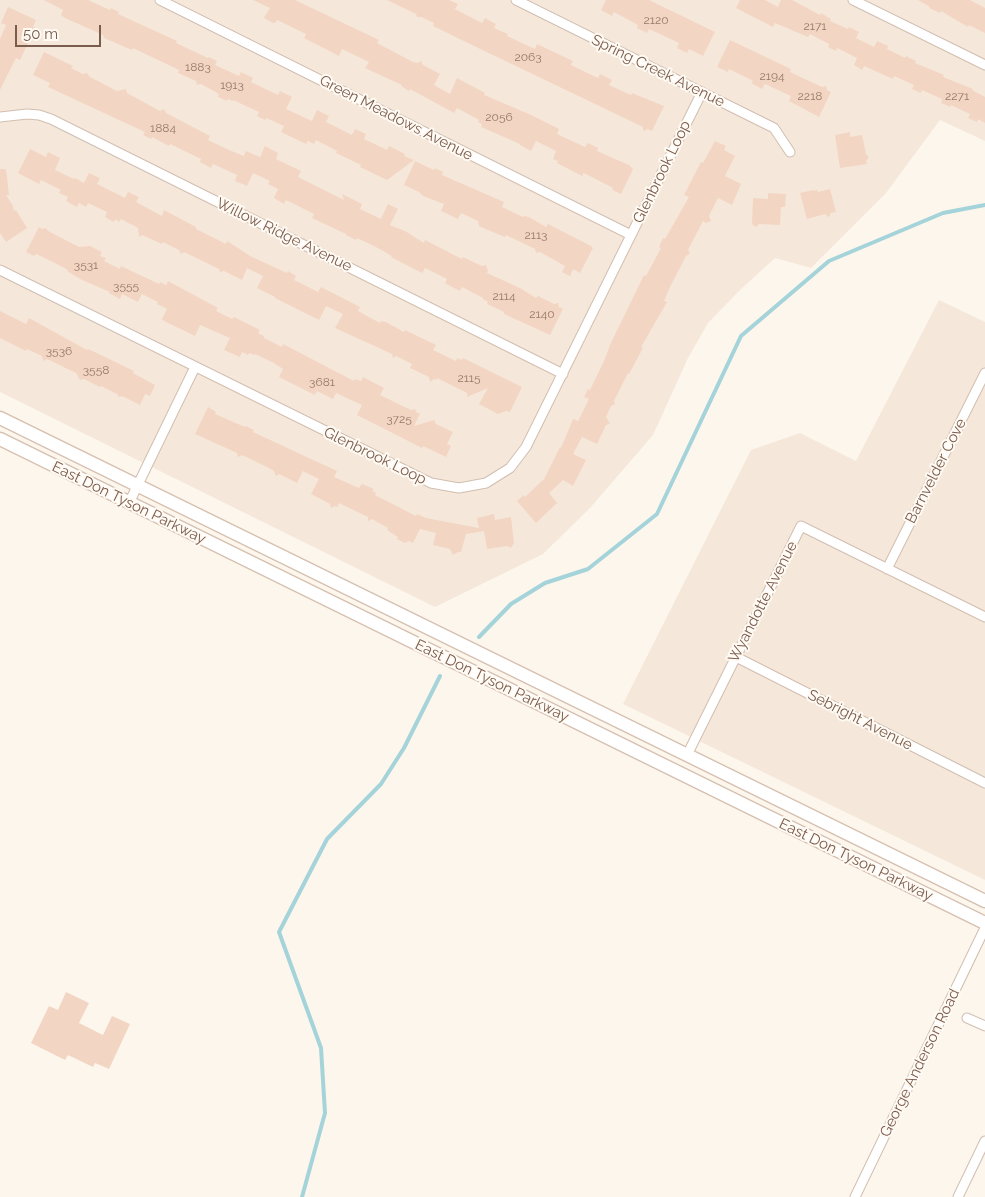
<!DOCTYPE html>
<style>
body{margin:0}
#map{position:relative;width:985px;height:1197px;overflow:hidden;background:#fdf6ec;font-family:Raleway,sans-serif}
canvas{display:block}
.scale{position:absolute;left:15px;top:25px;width:86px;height:22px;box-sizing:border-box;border:2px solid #7a5c4d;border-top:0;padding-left:6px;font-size:15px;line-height:18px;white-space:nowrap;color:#7a5c4d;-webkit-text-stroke:4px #fffaf3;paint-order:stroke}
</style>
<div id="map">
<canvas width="985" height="1197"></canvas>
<div class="scale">50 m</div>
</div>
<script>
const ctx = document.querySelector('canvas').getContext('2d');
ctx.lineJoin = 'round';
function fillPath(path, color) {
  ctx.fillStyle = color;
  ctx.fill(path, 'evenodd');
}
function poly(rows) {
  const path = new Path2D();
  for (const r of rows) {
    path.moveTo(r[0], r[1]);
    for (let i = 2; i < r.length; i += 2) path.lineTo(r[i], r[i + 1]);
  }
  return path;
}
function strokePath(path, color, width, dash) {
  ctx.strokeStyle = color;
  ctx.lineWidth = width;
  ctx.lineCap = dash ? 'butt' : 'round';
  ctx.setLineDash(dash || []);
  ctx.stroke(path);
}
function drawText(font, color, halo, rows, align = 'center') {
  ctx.font = font + ' Raleway,sans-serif';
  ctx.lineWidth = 4;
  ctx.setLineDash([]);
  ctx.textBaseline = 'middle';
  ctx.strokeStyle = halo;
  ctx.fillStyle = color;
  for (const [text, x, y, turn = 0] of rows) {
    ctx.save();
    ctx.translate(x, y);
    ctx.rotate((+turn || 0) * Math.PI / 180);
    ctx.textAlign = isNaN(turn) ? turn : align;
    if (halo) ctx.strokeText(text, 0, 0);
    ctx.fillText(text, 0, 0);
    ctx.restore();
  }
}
const residential = poly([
 [0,0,985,0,985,141,940,120,886,193,811,268,775,258,740,290,708,323,688,358,653,435,590,508,543,554,435,607,0,392],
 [939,300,985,322,985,880,623,704,751,450,800,433,856,461]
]);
const stream = poly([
 [479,637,511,604,545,583,588,569,657,514,741,336,829,261,943,213,985,205],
 [302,1197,325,1113,321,1048,279,932,327,839,381,784,404,748,440,676]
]);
const building = poly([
 [44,0,88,0,110,10,111,8,119,12,118,14,177,41,176,43,208,58,209,57,217,61,215,65,239,76,241,72,253,78,251,82,278,95,280,91,292,97,286,109,312,121,317,110,329,116,326,122,352,135,355,129,366,134,364,139,387,150,389,146,405,154,404,156,414,160,387,180,360,167,361,165,336,153,337,151,316,140,314,144,308,141,306,144,281,132,284,126,266,118,265,120,257,116,259,112,233,100,233,101,228,99,227,101,218,97,219,94,201,84,197,85,196,81,178,73,179,70,133,48,132,50,104,38,103,35,65,18,61,15,63,10],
 [253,0,295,0,379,40,377,43,413,62,417,63,421,61,423,65,440,74,434,85,450,94,457,78,485,93,484,95,529,114,559,129,557,134,585,147,588,143,598,148,597,151,629,165,633,169,621,194,612,190,613,188,584,173,582,176,557,163,558,161,553,159,556,151,536,141,531,151,520,145,520,144,481,127,482,124,478,122,479,120,457,108,454,113,410,89,409,91,401,86,402,85,365,68,369,62,342,49,339,56,304,38,306,34,277,20,275,23,273,23,264,18,270,8],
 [387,0,449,0,458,4,455,9,482,23,485,18,496,24,494,28,508,34,507,36,535,49,537,44,573,61,571,65,598,78,600,74,612,80,609,85,631,95,632,93,664,106,652,131,648,129,643,131,643,127,472,45,433,26,434,23,421,17,417,17,416,14],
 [606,0,649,0,715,32,703,56,689,49,687,53,677,48,679,43,649,29,647,33,637,28,638,25,614,12,612,16,601,10],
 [740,0,765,0,778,7,781,0,792,0,820,15,821,13,831,19,830,21,848,29,849,27,859,32,856,38,874,47,877,41,888,46,887,49,905,58,906,56,916,61,915,63,944,75,943,77,973,89,972,90,985,97,985,123,978,119,977,122,968,118,970,114,951,105,950,107,941,103,942,99,922,90,921,93,912,89,914,85,894,76,893,79,864,66,862,70,854,65,857,58,837,48,836,51,828,47,829,44,810,34,808,37,775,23,773,27,736,8],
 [918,0,970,0,985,8,985,33,969,25,968,27,941,11,940,13,929,8,930,7],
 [8,7,36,20,33,27,35,28,20,60,16,58,0,90,0,39,6,25,1,23],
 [730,40,791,69,790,72,822,87,826,86,827,90,831,92,819,117,789,101,791,96,765,84,762,89,751,83,753,81,729,69,728,72,717,67],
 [44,52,73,66,71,68,83,74,87,73,90,77,117,91,126,89,127,93,160,111,164,109,166,113,210,136,208,140,229,150,244,156,246,151,260,157,265,146,278,153,276,159,301,171,298,177,344,200,342,194,362,204,360,209,381,219,388,204,398,209,390,225,405,231,424,243,425,240,462,259,463,257,482,266,486,265,488,271,487,273,520,288,536,298,538,296,554,304,558,303,559,307,563,309,550,335,504,314,504,312,487,304,488,302,483,299,483,298,462,287,460,291,450,286,445,283,447,279,425,268,422,273,391,257,392,256,374,246,357,238,356,240,346,235,346,234,312,218,314,214,286,200,284,204,274,198,278,189,268,184,270,181,253,173,247,186,235,181,237,175,213,164,211,168,200,162,201,159,170,144,169,146,152,137,151,139,143,135,145,132,48,87,50,83,33,75],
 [850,132,850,137,862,135,866,154,869,157,866,161,867,164,840,168,835,135],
 [715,141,726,146,724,150,735,156,725,176,741,184,732,205,718,198,709,216,711,221,706,223,703,221,688,250,690,253,686,256,670,287,664,301,667,302,641,347,643,348,629,374,628,373,614,401,615,404,611,406,606,417,610,424,606,425,597,444,582,437,573,454,586,460,573,486,563,480,549,493,557,503,536,523,517,501,524,495,525,497,544,479,560,447,561,448,573,419,578,421,589,399,584,397,588,389,590,390,604,361,610,345,644,275,646,276,661,248,659,247,663,238,665,239,689,197,684,195,701,162,703,163],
 [30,149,46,157,48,152,60,158,55,170,74,179,75,178,84,183,89,173,100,178,97,184,125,198,128,192,139,197,136,202,162,216,164,210,196,227,196,229,226,244,227,241,252,257,287,273,288,271,296,276,294,280,318,292,321,287,360,307,358,311,380,323,381,321,386,322,404,332,405,330,436,345,433,350,456,361,457,358,462,360,463,358,522,387,510,412,506,411,498,414,479,404,488,388,467,397,467,393,437,378,436,380,434,379,430,382,429,377,410,368,412,364,396,356,393,358,392,354,335,328,343,314,326,306,319,320,275,298,275,297,257,288,263,276,247,268,242,280,224,271,220,272,219,269,184,252,181,254,179,250,163,242,162,244,142,235,139,237,138,228,121,219,119,222,115,219,114,222,105,217,107,212,88,203,86,207,79,203,77,207,66,201,68,197,59,193,61,190,41,180,39,184,18,173],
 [415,161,434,170,435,168,443,172,442,175,504,202,502,207,523,217,524,216,529,217,546,227,548,224,591,246,593,248,580,273,573,269,570,276,562,272,565,266,540,252,536,253,535,249,506,235,505,237,483,228,479,226,478,221,461,213,458,219,441,211,444,204,423,196,419,192,404,185],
 [0,169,6,169,9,195,6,195,13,206,14,211,16,210,27,228,6,242,0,233],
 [830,189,836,212,831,213,829,217,825,214,807,219,800,193,813,190,813,191,817,190,818,192],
 [768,193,786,194,785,207,781,207,780,225,759,224,756,227,752,224,753,198,768,199],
 [39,227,42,229,46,228,48,231,79,247,90,246,102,252,100,256,106,258,104,261,120,269,121,266,159,284,160,282,166,285,168,281,218,308,216,311,232,319,234,317,260,330,258,333,264,336,264,338,282,347,283,344,354,381,355,379,361,381,363,377,382,387,384,388,380,395,411,410,415,409,416,412,420,414,414,426,434,420,436,424,453,432,447,444,451,446,446,457,423,446,422,448,359,416,357,415,362,405,336,393,333,399,317,391,315,395,279,377,283,369,274,363,255,354,255,355,249,353,248,355,242,352,240,357,224,350,230,338,200,325,195,336,164,321,162,319,167,309,157,304,158,302,142,294,138,302,122,294,120,299,109,293,110,292,82,280,67,271,68,270,53,262,36,254,34,256,26,252],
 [0,311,26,324,29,318,87,350,88,349,103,356,134,371,133,373,155,385,150,396,145,394,140,405,122,396,119,397,117,394,101,386,100,387,84,379,80,380,76,373,47,359,43,361,42,356,27,349,26,351,0,338],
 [208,407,216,412,215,414,245,427,246,426,254,430,253,432,337,471,334,477,359,488,362,484,374,489,372,491,376,493,375,495,416,516,417,514,426,518,479,528,477,518,494,514,495,520,511,517,514,543,511,548,507,546,487,549,484,531,466,534,461,552,458,552,453,555,450,549,433,545,436,533,420,529,413,543,409,541,405,543,397,539,398,537,387,530,388,528,372,519,368,521,368,517,339,503,337,507,335,506,331,508,330,504,311,494,319,479,303,471,297,483,279,474,276,476,274,471,267,467,242,455,238,457,237,453,195,434],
 [66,992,89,1003,79,1023,103,1035,112,1016,130,1024,109,1069,95,1063,93,1067,68,1055,65,1060,31,1043,49,1006,58,1010]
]);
const minor = poly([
 [160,0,631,235],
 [516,0,774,128,790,152],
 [853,0,985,65],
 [0,117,27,114,39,115,51,119,563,374],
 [0,270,431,483,459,488,486,483,510,468,526,447,702,92],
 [129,503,195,367],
 [887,569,985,373],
 [736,657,985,783],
 [687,755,801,526,985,617],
 [967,1018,985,1026],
 [855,1197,985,928],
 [958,1197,985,1141]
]);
const secondary = poly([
 [0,418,985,901],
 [0,439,985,923]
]);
const numberNames = [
 ["2120",656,20],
 ["2171",815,26],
 ["2063",528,57],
 ["1883",198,67],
 ["2194",772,76],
 ["1913",232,85],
 ["2218",810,96],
 ["2271",957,96],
 ["2056",499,117],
 ["1884",163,128],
 ["2113",536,235],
 ["3531",86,265],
 ["3555",126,286],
 ["2114",504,296],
 ["2140",542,314],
 ["3536",59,351],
 ["3558",96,370],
 ["2115",469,378],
 ["3681",322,382],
 ["3725",399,419]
];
const streetNames = [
 ["Spring Creek Avenue",658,71,26],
 ["Green Meadows Avenue",396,118,27],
 ["Glenbrook Loop",662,172,-64],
 ["Willow Ridge Avenue",284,235,26],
 ["Glenbrook Loop",375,456,26],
 ["Barnvelder Cove",936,471,-63],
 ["East Don Tyson Parkway",129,503,26],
 ["Wyandotte Avenue",763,602,-63],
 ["East Don Tyson Parkway",492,681,26],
 ["Sebright Avenue",860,720,27],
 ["East Don Tyson Parkway",856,860,26],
 ["George Anderson Road",920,1063,-64]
];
fillPath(residential, '#f5e8da');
strokePath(stream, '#a5d3da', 4);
fillPath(building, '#f3d5c3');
strokePath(minor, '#d1beb0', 11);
strokePath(secondary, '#d6c0b0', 15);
strokePath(minor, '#fff', 9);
strokePath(secondary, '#fff', 12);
drawText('12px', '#987a6a', null, numberNames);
drawText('15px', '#7a5c4d', '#fffaf3', streetNames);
</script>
